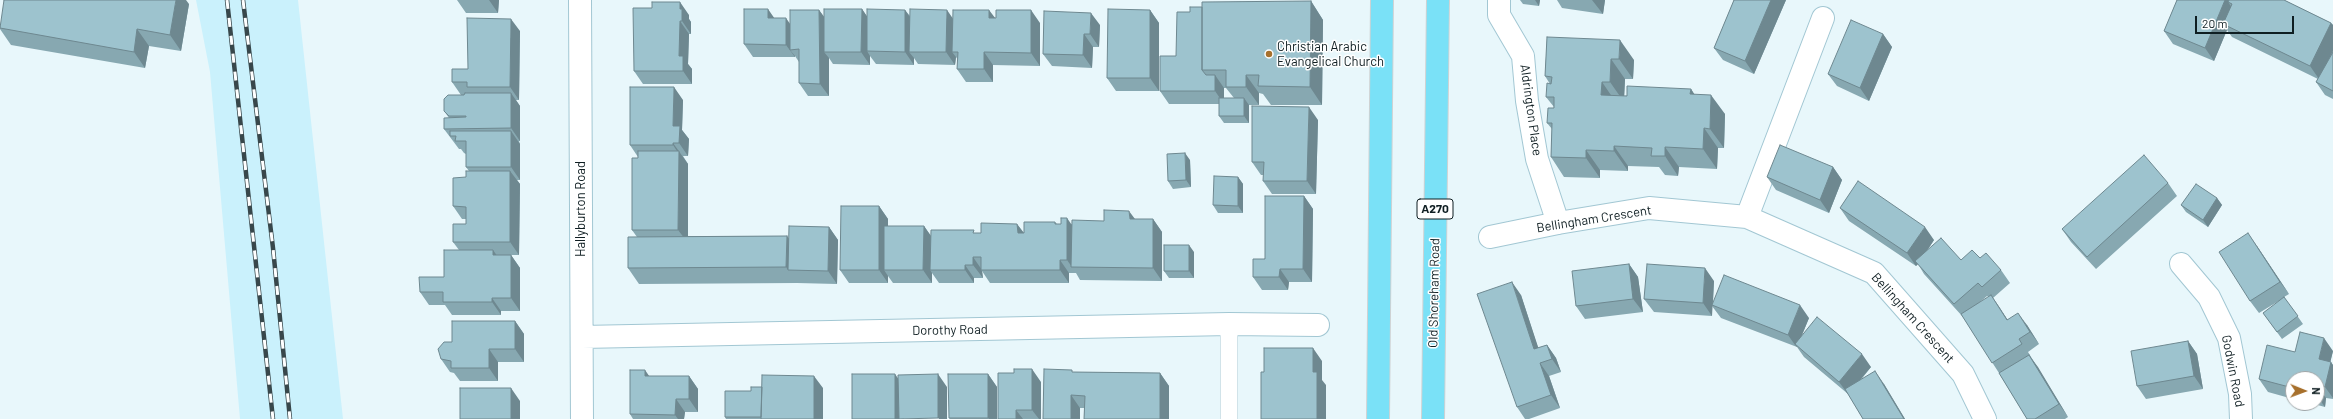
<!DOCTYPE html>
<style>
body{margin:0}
#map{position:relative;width:2333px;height:419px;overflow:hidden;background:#e8f7fb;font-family:Barlow,sans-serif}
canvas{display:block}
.north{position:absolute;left:2285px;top:371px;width:40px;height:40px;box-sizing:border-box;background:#fff;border:1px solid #9fa5a7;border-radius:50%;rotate:91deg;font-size:11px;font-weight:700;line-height:16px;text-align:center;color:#0f1e22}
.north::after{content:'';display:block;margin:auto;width:14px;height:18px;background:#a7702c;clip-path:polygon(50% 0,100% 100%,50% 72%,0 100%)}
.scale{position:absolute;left:2195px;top:16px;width:99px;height:18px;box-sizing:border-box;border:2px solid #0f1e22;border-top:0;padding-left:5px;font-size:12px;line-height:14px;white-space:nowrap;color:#0f1e22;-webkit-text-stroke:3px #fff;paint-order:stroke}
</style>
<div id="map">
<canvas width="2333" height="419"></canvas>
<div class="north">N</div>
<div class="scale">20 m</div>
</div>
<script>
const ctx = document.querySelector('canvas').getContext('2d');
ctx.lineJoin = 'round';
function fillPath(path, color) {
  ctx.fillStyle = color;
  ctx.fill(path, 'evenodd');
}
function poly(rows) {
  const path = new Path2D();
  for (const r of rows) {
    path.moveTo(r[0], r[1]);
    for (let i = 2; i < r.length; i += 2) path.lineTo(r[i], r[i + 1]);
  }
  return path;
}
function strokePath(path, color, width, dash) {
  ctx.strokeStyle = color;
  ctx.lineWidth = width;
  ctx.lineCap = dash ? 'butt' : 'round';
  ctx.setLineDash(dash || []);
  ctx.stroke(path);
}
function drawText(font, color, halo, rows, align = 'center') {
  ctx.font = font + ' Barlow,sans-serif';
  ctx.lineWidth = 3;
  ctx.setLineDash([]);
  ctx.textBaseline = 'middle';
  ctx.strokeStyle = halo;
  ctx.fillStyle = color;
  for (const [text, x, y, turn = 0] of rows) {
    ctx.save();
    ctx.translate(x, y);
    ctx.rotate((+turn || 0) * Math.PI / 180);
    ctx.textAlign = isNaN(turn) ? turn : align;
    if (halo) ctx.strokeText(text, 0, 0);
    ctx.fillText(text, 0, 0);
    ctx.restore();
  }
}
const built = poly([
 [196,0,298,0,343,419,240,419,210,72]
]);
const service = poly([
 [1229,419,1229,324]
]);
const minor = poly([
 [580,0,582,419],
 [1499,0,1499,15,1523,56,1527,101,1537,159,1558,223],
 [1747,217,1823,18],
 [1490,237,1558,223,1649,208,1747,217,1874,273,1963,374,1985,419],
 [2181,264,2209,297,2229,338,2240,394,2241,419],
 [582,337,1229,324,1318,325]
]);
const primary = poly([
 [1378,419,1382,0],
 [1433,419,1438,0]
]);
const rail = poly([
 [227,0,273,419],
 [243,0,273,248,290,419]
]);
const wall = poly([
 [457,0,499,0,498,13,466,13],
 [1520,0,1540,0,1539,6,1523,4],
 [1557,0,1605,0,1603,14,1562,8],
 [1734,0,1786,0,1754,74,1723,60,1714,48],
 [2177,0,2284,0,2331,23,2333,25,2333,51,2330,57,2333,52,2333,99,2325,95,2316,82,2318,79,2232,37,2227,30,2214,61,2173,44,2164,31],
 [1311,1,1323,20,1322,105,1271,105,1263,94,1259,93,1259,105,1249,105,1249,123,1224,123,1219,116,1219,104,1169,104,1160,91,1176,56,1190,12,1202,7],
 [1224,88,1226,88,1234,98,1224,98],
 [189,4,181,51,149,46,145,68,11,45,0,29,0,26],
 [652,8,689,15,689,19,691,22,691,34,689,34,688,64,692,69,692,84,643,84,634,71],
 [862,9,867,17,905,10,910,16,953,19,995,18,1040,23,1040,66,993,65,993,82,966,82,957,69,958,60,956,57,955,65,918,64,914,58,914,65,876,64,870,56,870,65,833,64,829,58,829,96,808,96,799,83,799,62,795,56,795,57,753,57,744,44,775,18,790,24,819,10,824,17],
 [1150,10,1159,23,1159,91,1116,91,1107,78],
 [1100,25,1099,47,1093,47,1092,68,1052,66,1043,54],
 [520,31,519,100,516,100,520,106,520,141,519,141,520,144,520,180,517,180,520,184,519,255,511,255,520,268,520,311,501,311,501,315,452,315,445,305,429,305,420,292,444,277,459,250,453,242,466,224,466,219,462,219,453,206,469,171,466,167,466,154,464,153,461,149,459,149,444,129,449,118,444,111,464,95,461,95,452,82,468,69],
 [1883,34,1892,47,1869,101,1837,86,1828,74],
 [1547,37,1634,60,1633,79,1625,79,1624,96,1691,89,1694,94,1725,114,1724,148,1718,148,1717,169,1679,167,1678,176,1665,175,1659,167,1628,166,1628,171,1600,170,1600,178,1564,177,1551,157,1552,129,1547,123,1554,107,1546,97,1550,84,1545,76],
 [683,100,682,130,689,139,688,156,683,156,688,164,688,236,787,236,789,239,829,227,838,240,837,284,797,283,639,284,628,268,637,237,632,230,638,157,630,145],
 [1318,120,1316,194,1272,194,1263,181,1264,175,1261,175,1252,162],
 [1190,160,1191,187,1173,189,1168,181],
 [1833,167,1842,180,1829,213,1776,190,1767,177],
 [1238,177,1243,184,1243,213,1218,213,1213,205],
 [2168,183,2177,196,2096,269,2071,242,2062,229],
 [1304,196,1313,209,1312,282,1289,282,1288,290,1262,290,1253,277],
 [2217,198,2222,205,2208,227,2186,212,2181,205],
 [879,206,888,219,888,226,924,226,931,236,981,233,1017,224,1024,233,1055,222,1057,224,1072,224,1104,221,1135,219,1153,219,1162,232,1162,281,1080,280,1076,273,1069,273,1069,283,990,283,982,271,983,278,974,278,974,283,939,283,932,273,932,283,893,283,888,276,888,283,849,283,840,270],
 [1840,208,1934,240,1927,251,1961,260,1980,258,2001,270,2010,283,1993,298,2007,319,2027,325,2039,344,2028,352,2068,417,2065,419,2027,419,1999,373,1963,317,1924,274,1918,264,1916,266,1849,221],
 [1987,296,1989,297,1979,303],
 [2257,246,2289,294,2284,297,2303,324,2282,339,2263,313,2282,299,2259,313,2250,301],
 [1194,252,1194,278,1169,278,1164,271],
 [1629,264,1638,277,1643,312,1585,319,1576,306],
 [1714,281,1713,304,1809,318,1802,335,1871,367,1860,381,1884,384,1905,419,1863,419,1848,394,1804,357,1797,347,1721,318,1712,306,1712,316,1654,312,1644,299],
 [1521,295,1538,348,1547,345,1556,358,1561,372,1549,376,1560,408,1529,419,1525,419,1517,407],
 [515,321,524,334,524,362,498,362,498,381,460,381,454,373,450,372,441,359,452,342],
 [2188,341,2197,354,2203,389,2146,399,2137,386],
 [2333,351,2330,362,2333,365,2333,399,2326,398,2325,407,2310,403,2317,403,2317,379,2293,379,2293,399,2268,392,2259,379,2295,352],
 [1074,372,1160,373,1169,386,1169,419,1084,419,1084,408,1080,408,1043,419],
 [988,374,997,387,997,419,950,419,949,418],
 [649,376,689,376,698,389,698,412,685,412,684,419,633,419,630,414],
 [1041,382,1041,419,998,419],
 [823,388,823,419,726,419,725,417]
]);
const shadedWall = poly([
 [176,0,186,0,189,4,181,51,170,35],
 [489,0,499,0,498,13],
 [1535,0,1540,0,1539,6],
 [1592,0,1605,0,1603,14],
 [1771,0,1786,0,1754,74,1745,61],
 [2225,0,2239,0,2232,4,2228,2,2235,12,2223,24,2227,30,2214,61,2205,48],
 [1311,1,1323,20,1322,105,1310,87],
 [680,2,689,15,689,19,691,22,691,34,682,21,680,9],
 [768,9,777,22,768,18],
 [862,9,871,22,867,51,870,56,870,65,861,52],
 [819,10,828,22,824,52,829,58,829,96,820,84],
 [905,10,914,23,909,52,914,58,914,65,905,52],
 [947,10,956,23,952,52,956,57,955,65,946,52],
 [989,10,999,23,989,18],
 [1031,10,1040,23,1040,66,1031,53],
 [1150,10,1159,23,1159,91,1150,78],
 [1091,13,1100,25,1099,47,1090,34],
 [786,18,795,31,790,50,795,56,795,57,786,45],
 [511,19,520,31,519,100,510,87],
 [680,21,689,34,688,64,692,69,692,84,683,71,679,56],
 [2331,23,2333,25,2333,51,2319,79,2310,66],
 [137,29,149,46,145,68,134,52],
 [1084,34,1093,47,1092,68,1083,55],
 [1883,34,1892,47,1869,101,1860,88],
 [1620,40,1634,60,1633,79,1619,59],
 [984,52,993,65,993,82,984,69],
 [1611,59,1625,79,1624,102,1610,82],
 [1215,75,1224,88,1224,104,1215,91],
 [1246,75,1259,93,1259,105,1246,87],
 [1602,82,1615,101,1601,95],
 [674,87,683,100,682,130,689,139,688,156,679,143,673,126],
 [1691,89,1704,109,1690,94],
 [511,93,520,106,520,141,511,128],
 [1711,95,1725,114,1724,148,1710,129],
 [1244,98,1249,105,1249,123,1244,116],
 [1309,107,1318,120,1316,194,1307,181],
 [1704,128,1718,148,1717,169,1703,149],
 [511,131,520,144,520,180,511,167],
 [673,143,688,164,688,243,678,230,679,154,673,145],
 [1614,146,1628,166,1628,171,1614,151],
 [1665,147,1679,167,1678,176,1665,156],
 [1586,150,1600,170,1600,178,1586,158],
 [1185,153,1190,160,1191,187,1186,180],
 [1833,167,1842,180,1829,213,1820,200],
 [510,171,520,184,519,255,510,242],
 [1238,177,1243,184,1243,213,1238,206],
 [1304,196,1313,209,1312,282,1303,269],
 [2217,198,2222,205,2208,227,2203,220],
 [879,206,888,219,888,270,884,270,888,276,888,283,879,270],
 [1129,211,1138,223,1130,219],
 [1067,218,1076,231,1072,267,1067,260],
 [1153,219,1162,232,1162,281,1153,268],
 [1017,224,1026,236,1018,233],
 [924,226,933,239,930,270,932,273,932,283,923,270],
 [829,227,838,240,837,284,828,271],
 [1925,227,1934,240,1918,264,1915,261,1918,264,1916,266,1907,253],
 [2248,233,2257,246,2289,294,2280,282],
 [787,236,798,252,788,270,786,267],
 [1189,245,1194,252,1194,278,1189,271],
 [493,250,502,263,493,255],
 [511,255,520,268,520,311,511,298],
 [973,257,982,270,981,270,982,271,983,278,973,265],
 [1060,260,1069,273,1069,283,1060,270],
 [1629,264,1638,277,1643,312,1633,299],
 [965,265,974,278,974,283,965,270],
 [1705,268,1714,281,1712,316,1703,303],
 [1280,269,1289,282,1288,290,1279,277],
 [1512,282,1521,295,1543,362,1534,349],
 [1991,295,2000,308,2016,333,2007,320],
 [492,298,501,311,501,315,492,302],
 [1800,305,1809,318,1797,347,1795,345,1788,335],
 [2018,313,2027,325,2039,344,2030,332],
 [515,321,524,334,524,362,515,349],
 [2324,338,2333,351,2328,372,2319,359],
 [2188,341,2197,354,2203,389,2194,376],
 [1547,345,1556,358,1561,372,1552,359],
 [1313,348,1322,361,1322,380,1326,385,1326,419,1317,419,1313,372],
 [489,349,498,362,498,381,489,368],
 [1862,354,1871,367,1848,394,1839,382],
 [2029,355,2038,367,2068,417,2059,404],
 [2331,362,2333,365,2333,398,2325,387],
 [1540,363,1549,376,1560,408,1551,395],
 [1032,369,1041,382,1041,419,1039,419,1032,410],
 [645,370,654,383,645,376],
 [1875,371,1884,384,1905,419,1904,419],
 [1160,373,1169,386,1169,419,1160,419],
 [895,374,904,387,904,419,895,419],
 [938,374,947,387,947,419,939,419,938,418],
 [988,374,997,387,997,419,989,419,988,418],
 [689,376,698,389,698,412,689,399],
 [814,376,823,388,823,419,814,419],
 [2317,385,2326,398,2325,407,2317,396],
 [511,388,520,401,520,419,511,419],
 [1071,395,1080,408,1080,419,1071,419],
 [676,399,685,412,684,419,678,419,675,415],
 [1016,410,1023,419,1016,419]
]);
const building = poly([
 [4,0,176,0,170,35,137,29,134,52,0,28,4,0],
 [1734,0,1771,0,1745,61,1714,48,1734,0],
 [2177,0,2225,0,2205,48,2164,31,2177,0],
 [2229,0,2284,0,2331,23,2310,66,2223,24,2232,4,2228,2,2229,0],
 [1311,1,1310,87,1258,86,1259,75,1246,75,1246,87,1226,87,1226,70,1202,70,1202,2,1311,1],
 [652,2,680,2,680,9,682,9,682,21,680,21,679,56,683,56,683,71,634,71,633,8,652,8,652,2],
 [1190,7,1202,7,1202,70,1206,75,1215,75,1215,91,1160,91,1160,56,1176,56,1177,12,1190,12,1190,7],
 [744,9,768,9,768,18,786,18,786,45,744,44,744,9],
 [824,9,862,9,861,52,824,52,824,9],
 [867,9,905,10,905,52,867,51,867,9],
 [910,9,947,10,946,52,909,52,910,9],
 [1108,9,1150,10,1150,78,1107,78,1108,9],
 [790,10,819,10,820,84,799,83,799,49,790,50,790,10],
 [953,10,989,10,989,18,996,18,996,10,1031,10,1031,53,984,52,984,69,957,69,958,52,952,52,953,10],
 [1044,11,1091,13,1090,34,1084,34,1083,55,1043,54,1044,11],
 [467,18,511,19,510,87,467,87,467,82,452,82,452,69,468,69,467,18],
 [1851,20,1883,34,1860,88,1828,74,1851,20],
 [1547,37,1620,40,1619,59,1611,59,1610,82,1602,82,1601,95,1627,96,1627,86,1691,89,1690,94,1711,95,1710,129,1704,128,1703,149,1665,147,1665,156,1651,156,1652,148,1614,146,1614,151,1586,150,1586,158,1551,157,1552,123,1547,123,1548,108,1554,108,1554,97,1546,97,1547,83,1551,84,1552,77,1545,76,1547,37],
 [2333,52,2333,91,2316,82,2333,52],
 [630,87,674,87,673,126,680,126,679,143,673,143,673,145,630,145,630,87],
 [465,93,511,93,511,128,444,129,444,118,466,117,466,116,449,116,444,111,444,99,448,95,464,95,465,93],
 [1219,98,1244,98,1244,116,1219,116,1219,98],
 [1252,106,1309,107,1307,181,1263,181,1264,162,1252,162,1252,106],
 [450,131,511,131,511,167,466,167,466,141,455,141,456,136,450,136,450,131],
 [1780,145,1833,167,1820,200,1767,177,1780,145],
 [638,151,679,151,678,230,632,230,632,158,638,158,638,151],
 [1185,153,1186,180,1168,181,1167,154,1185,153],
 [2144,155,2168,183,2087,257,2062,229,2144,155],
 [466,171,510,171,510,242,453,242,453,224,466,224,466,207,453,206,453,178,466,177,466,171],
 [1214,176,1238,177,1238,206,1213,205,1214,176],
 [1858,181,1925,227,1907,253,1840,208,1858,181],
 [2196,184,2217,198,2203,220,2181,205,2196,184],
 [1265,196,1304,196,1303,269,1280,269,1279,277,1253,277,1253,259,1265,259,1265,196],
 [841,206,879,206,879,270,840,270,841,206],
 [1104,210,1129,211,1130,219,1153,219,1153,268,1071,267,1072,220,1104,221,1104,210],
 [1061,218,1067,218,1067,260,1060,260,1060,270,981,270,981,257,973,257,973,265,965,265,965,270,930,270,931,230,974,230,973,233,981,233,981,223,1017,224,1018,233,1024,233,1024,222,1055,222,1055,224,1061,224,1061,218],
 [789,226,829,227,828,271,788,270,789,226],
 [884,226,924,226,923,270,884,270,884,226],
 [2248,233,2280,282,2250,301,2219,252,2248,233],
 [787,236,786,267,628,268,628,237,787,236],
 [1941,238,1961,260,1972,250,1980,258,1986,253,2001,270,1982,287,1978,283,1954,304,1915,261,1941,238],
 [1164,245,1189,245,1189,271,1164,271,1164,245],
 [444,250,493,250,493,255,511,255,511,298,492,298,492,302,443,302,443,292,420,292,419,277,444,277,444,250],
 [1629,264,1633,299,1576,306,1572,271,1629,264],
 [1647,264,1705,268,1703,303,1644,299,1647,264],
 [1724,275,1800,305,1788,335,1712,305,1724,275],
 [1512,282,1534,349,1547,345,1552,359,1540,363,1551,395,1517,407,1477,294,1512,282],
 [1991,295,2007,320,2018,313,2030,332,2019,339,2022,344,1992,363,1961,314,1991,295],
 [2284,297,2298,316,2277,332,2263,313,2284,297],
 [1817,317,1862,354,1839,382,1795,344,1817,317],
 [452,321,515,321,515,349,489,349,489,368,451,368,451,361,441,359,438,349,444,342,452,342,452,321],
 [2300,332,2324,338,2319,359,2331,362,2325,387,2317,385,2317,386,2317,379,2293,379,2293,388,2259,379,2267,345,2295,352,2300,332],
 [2188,341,2194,376,2137,386,2131,351,2188,341],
 [1264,348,1313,348,1313,372,1317,372,1317,419,1261,419,1261,372,1264,372,1264,348],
 [2029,355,2059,404,2035,419,2027,419,1999,373,2029,355],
 [1014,369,1032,369,1032,410,1016,410,1016,419,998,419,998,373,1014,373,1014,369],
 [1044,369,1072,370,1072,372,1160,373,1160,419,1084,419,1085,396,1071,395,1071,419,1043,419,1044,369],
 [630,370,645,370,645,376,689,376,689,399,676,399,675,415,630,414,630,370],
 [1875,371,1904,419,1863,419,1845,389,1875,371],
 [852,374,895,374,895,419,852,419,852,374],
 [938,374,938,418,899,419,898,375,938,374],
 [948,374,988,374,988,418,949,418,948,374],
 [762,375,814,376,814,419,761,419,762,375],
 [751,387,762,387,761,417,725,417,725,391,751,391,751,387],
 [460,388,511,388,511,419,460,419,460,388]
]);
const markers = [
 [1269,54,4,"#a7702c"]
];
const shields = [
 [1435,209,36]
];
const shieldNames = [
 ["A270",1435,209]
];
const poiNames = [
 ["Christian Arabic",1277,47],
 ["Evangelical Church",1277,62]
];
const streetNames = [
 ["Aldrington Place",1531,110,82],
 ["Hallyburton Road",581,209,-90],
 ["Bellingham Crescent",1594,219,-9],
 ["Old Shoreham Road",1434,293,-89],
 ["Bellingham Crescent",1913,318,48],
 ["Dorothy Road",950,330,-1],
 ["Godwin Road",2233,371,79]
];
fillPath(built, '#caf1fc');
strokePath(service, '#a2c7d3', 18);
strokePath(minor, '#a2c7d3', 24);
strokePath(primary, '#cfd2d3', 24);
strokePath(service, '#fff', 17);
strokePath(minor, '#fff', 22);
strokePath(primary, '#7ae1f7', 22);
strokePath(rail, '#38474b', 4.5);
strokePath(rail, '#fff', 3, [9]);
fillPath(wall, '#87a8b1');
fillPath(shadedWall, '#6e8890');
fillPath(building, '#9dc3ce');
strokePath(building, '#6e8890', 1);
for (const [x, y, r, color] of markers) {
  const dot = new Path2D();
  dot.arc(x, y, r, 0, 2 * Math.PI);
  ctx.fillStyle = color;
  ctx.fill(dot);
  strokePath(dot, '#fff', 1.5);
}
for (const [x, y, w] of shields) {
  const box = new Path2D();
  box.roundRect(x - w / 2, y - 10, w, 20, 3);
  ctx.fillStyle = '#fff';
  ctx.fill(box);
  strokePath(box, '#0f1e22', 1);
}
drawText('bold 12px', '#0f1e22', null, shieldNames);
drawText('13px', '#0f1e22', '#fff', poiNames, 'left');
drawText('13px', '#0f1e22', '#fff', streetNames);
</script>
